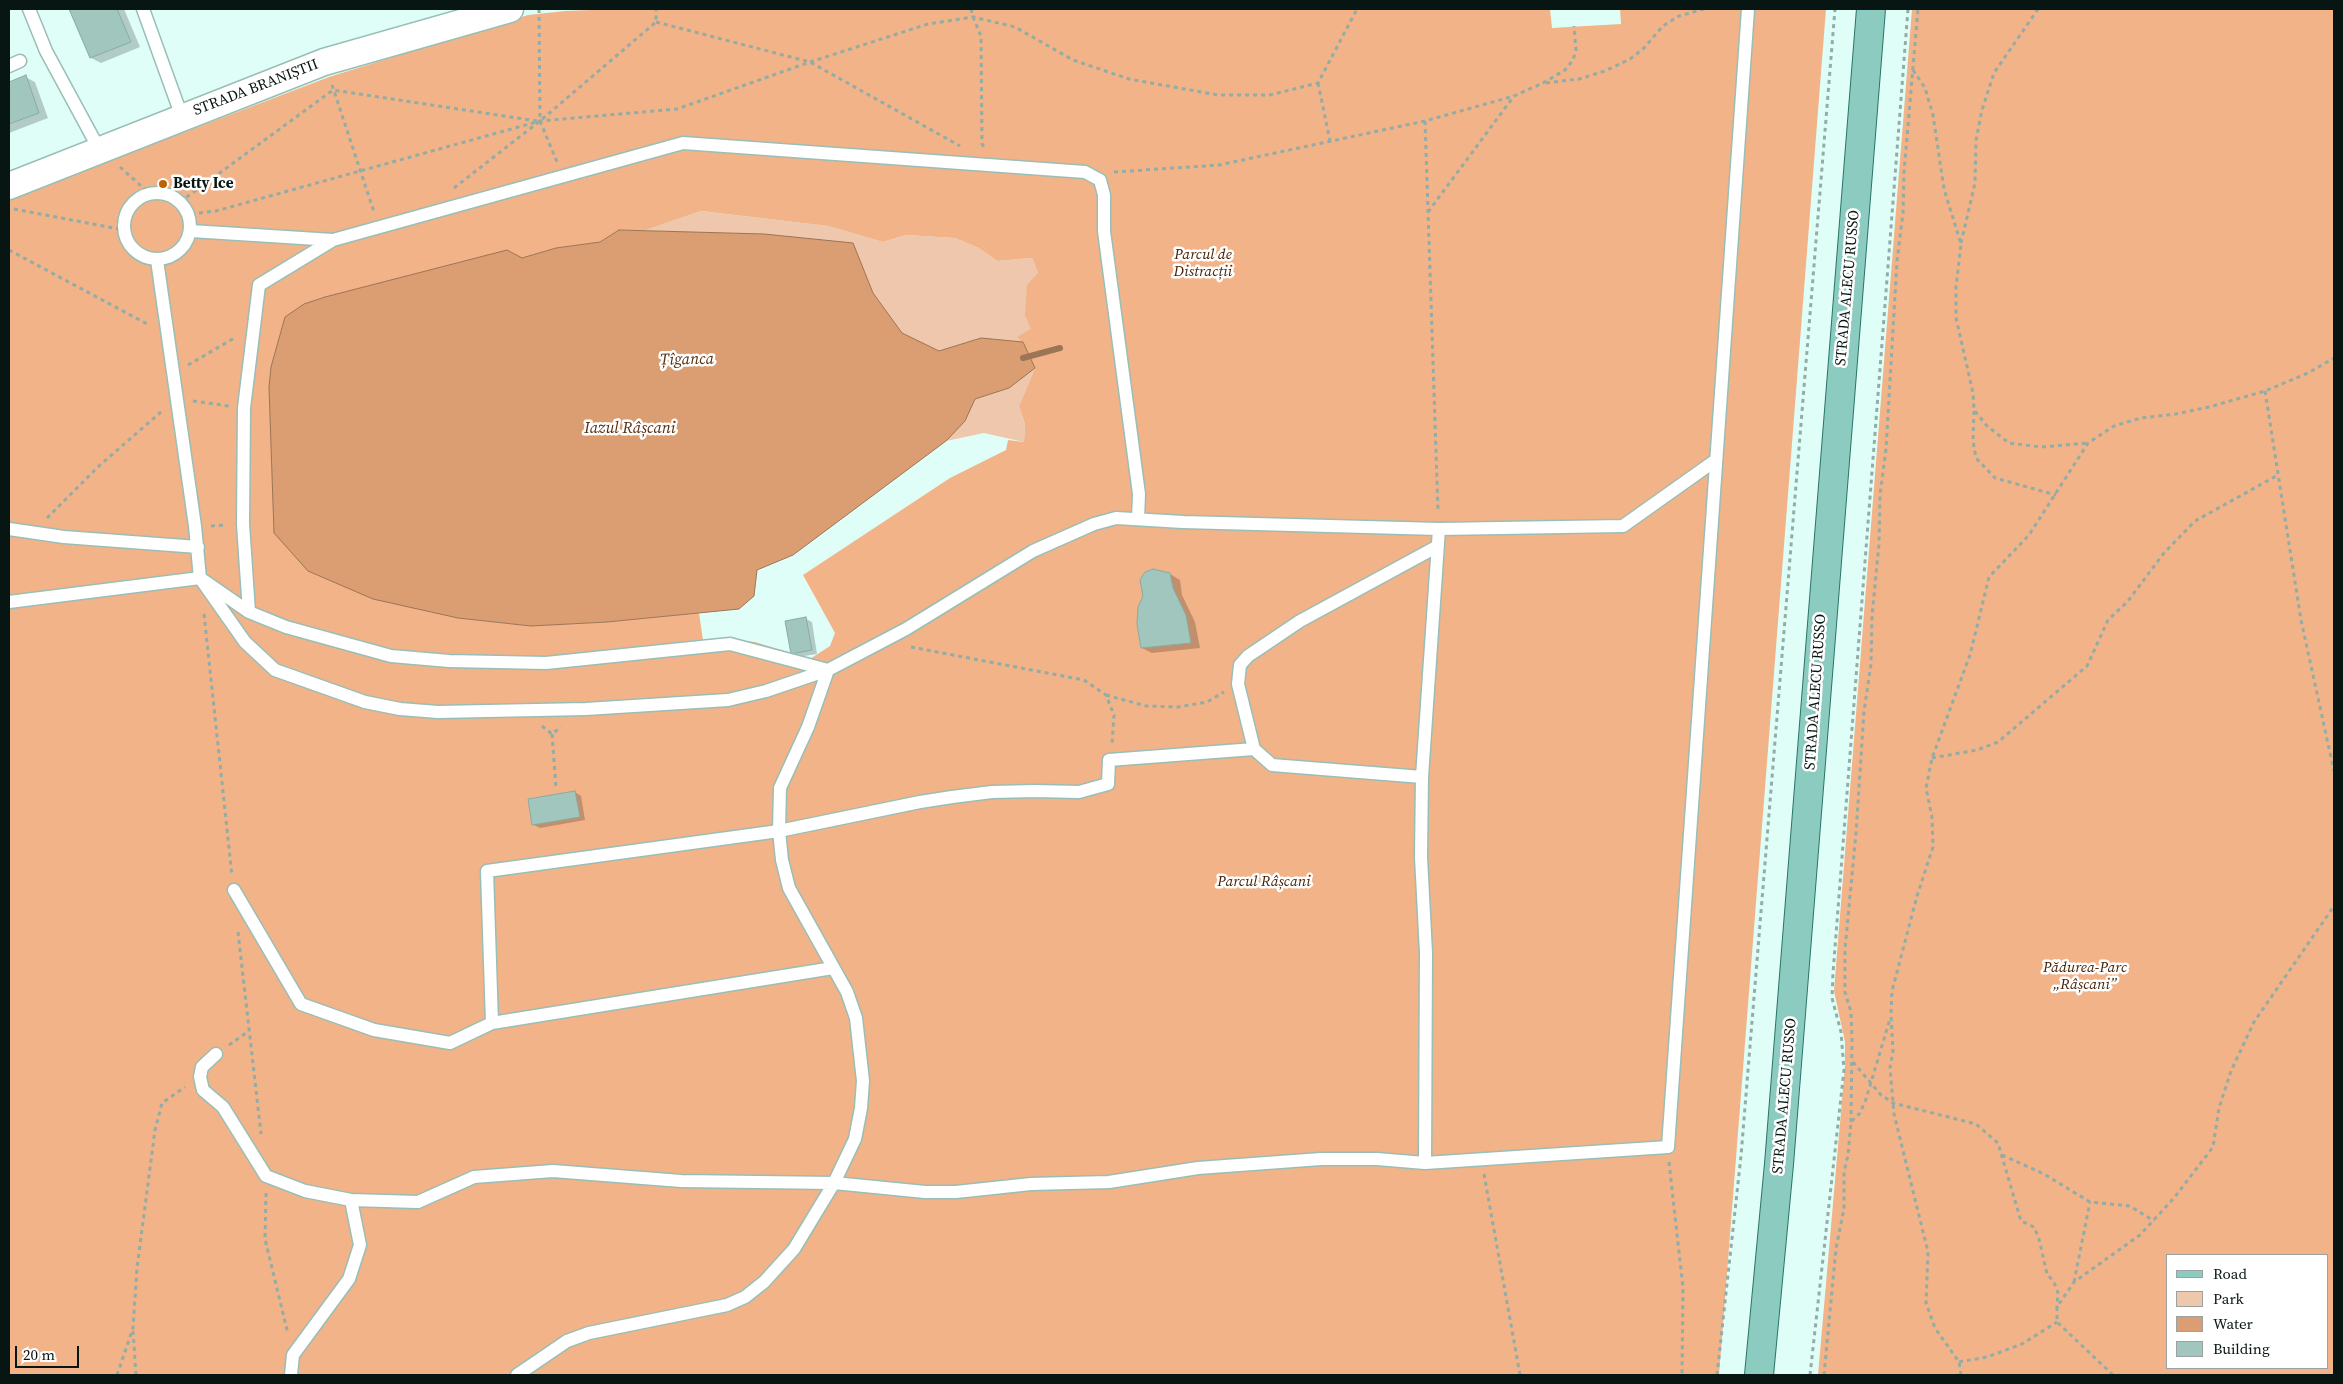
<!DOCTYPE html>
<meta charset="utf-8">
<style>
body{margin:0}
#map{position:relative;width:2343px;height:1384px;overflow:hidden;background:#dffef7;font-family:"Source Serif 4",serif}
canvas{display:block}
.frame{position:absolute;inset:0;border:10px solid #081613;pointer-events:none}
.legend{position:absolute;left:2166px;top:1254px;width:162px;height:115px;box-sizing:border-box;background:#fff;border:1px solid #9ca2a1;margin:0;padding:6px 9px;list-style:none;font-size:15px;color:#081613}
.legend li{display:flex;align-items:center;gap:10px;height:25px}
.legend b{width:25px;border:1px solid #9ca2a1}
.scale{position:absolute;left:15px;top:1346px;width:64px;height:22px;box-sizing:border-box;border:2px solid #081613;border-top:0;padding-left:6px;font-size:15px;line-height:18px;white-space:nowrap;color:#081613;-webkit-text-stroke:4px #fff;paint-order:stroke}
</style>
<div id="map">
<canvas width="2343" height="1384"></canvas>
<div class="frame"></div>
<ul class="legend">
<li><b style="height:6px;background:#8bcbc0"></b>Road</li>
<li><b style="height:14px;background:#eec7ad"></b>Park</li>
<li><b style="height:14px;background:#db9e73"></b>Water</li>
<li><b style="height:14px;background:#a0c6bd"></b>Building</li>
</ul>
<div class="scale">20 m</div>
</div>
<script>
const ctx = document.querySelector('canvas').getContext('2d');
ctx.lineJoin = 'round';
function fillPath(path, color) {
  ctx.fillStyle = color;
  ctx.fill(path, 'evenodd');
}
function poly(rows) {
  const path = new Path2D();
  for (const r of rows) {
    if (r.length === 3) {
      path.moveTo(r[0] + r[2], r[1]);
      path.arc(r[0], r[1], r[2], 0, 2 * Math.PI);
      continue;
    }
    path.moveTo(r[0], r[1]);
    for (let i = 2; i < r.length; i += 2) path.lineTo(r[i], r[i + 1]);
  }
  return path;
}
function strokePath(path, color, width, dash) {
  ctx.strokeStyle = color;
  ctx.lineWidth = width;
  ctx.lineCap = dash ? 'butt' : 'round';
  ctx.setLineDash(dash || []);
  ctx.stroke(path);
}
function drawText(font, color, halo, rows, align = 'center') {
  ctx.font = font + ' "Source Serif 4",serif';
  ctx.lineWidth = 5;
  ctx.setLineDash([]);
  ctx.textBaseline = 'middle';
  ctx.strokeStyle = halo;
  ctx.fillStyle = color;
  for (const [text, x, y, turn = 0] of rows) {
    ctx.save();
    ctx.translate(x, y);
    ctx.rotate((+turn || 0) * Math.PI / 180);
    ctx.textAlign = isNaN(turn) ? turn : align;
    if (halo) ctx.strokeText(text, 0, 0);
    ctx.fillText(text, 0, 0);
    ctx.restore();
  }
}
const green = poly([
 [701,211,828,226,883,242,906,235,955,238,979,248,997,261,1032,258,1038,273,1031,329,1023,342,1035,368,1019,406,1025,424,1024,442,984,433,946,441,659,233,646,230]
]);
const forest = poly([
 [617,9,1550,9,1552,28,1621,24,1620,9,1826,9,1719,1375,9,1375,9,199,329,77,528,15,565,11],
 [701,211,828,226,883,242,906,235,955,238,979,248,997,261,1032,258,1038,273,1027,285,1025,315,1031,329,1017,337,1023,342,1035,368,1019,406,1025,424,1024,442,1008,440,1006,450,950,478,803,575,835,633,830,646,810,659,755,642,725,639,703,640,699,613,607,622,531,626,458,618,522,258,556,248,600,242,619,230,646,230],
 [1912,9,2334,9,2334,1375,1818,1375,1845,1066,1845,1042,1834,991],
 [2167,1255,2327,1255,2327,1368,2167,1368]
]);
const water = poly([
 [619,230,764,234,853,243,873,293,902,333,939,351,981,338,1023,342,1035,368,1009,388,975,399,965,421,946,441,793,555,757,570,754,596,739,609,607,622,531,626,458,618,373,599,308,571,274,533,269,387,271,367,285,317,304,304,325,297,507,250,522,258,556,248,600,242,619,230]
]);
const shadow = poly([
 [71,9,124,9,140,47,101,63,91,58],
 [25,77,35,82,48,118,9,133,9,83],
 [1170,574,1180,580,1182,595,1195,622,1200,648,1152,653,1142,648],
 [806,619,812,622,817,654,798,657,792,653],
 [575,792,581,796,585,820,540,828,534,825]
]);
const stream = poly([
 [1023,358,1060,348]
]);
const building = poly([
 [69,9,117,9,131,42,90,58,69,9],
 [26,75,39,113,9,124,9,82,26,75],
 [1153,569,1170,573,1173,588,1186,615,1191,643,1141,648,1137,624,1138,607,1143,596,1140,580,1145,572,1153,569],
 [806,617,812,650,791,654,785,621,806,617],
 [575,791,580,817,532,825,528,799,575,791]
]);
const path = poly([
 [539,9,540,121,557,162],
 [971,9,973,17,981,36,982,144,985,148],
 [656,22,810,62,960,146],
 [1913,70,1925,88,1933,115,1944,189,1961,244,1956,287,1956,318,1973,393,1974,410,1987,426,2009,443,2041,447,2088,443],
 [1318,83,1330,141],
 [1546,83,1579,79,1605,71,1630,59,1643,49,1663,26,1679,16,1704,9],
 [332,85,374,212],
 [1425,121,1438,512],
 [120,167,150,194],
 [1114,172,1219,165,1425,121,1514,96,1543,83,1565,70,1573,60,1576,50,1574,26],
 [454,188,540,121,656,22,656,9],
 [180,202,333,90,537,121],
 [14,209,124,230],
 [1428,212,1514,96],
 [199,213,216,211,540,121,677,109,810,62,928,24,973,17,1015,27,1073,60,1129,79,1218,95,1270,95,1318,83,1357,9],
 [1961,243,1975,183,1976,140,1982,110,1994,73,2038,9],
 [9,250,149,325],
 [188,365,236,337],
 [2265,391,2301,620,2334,771],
 [193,401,229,406],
 [1974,411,1973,441,1976,458,1995,478,2056,495],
 [47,518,100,465,161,412],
 [211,526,227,525],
 [204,614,232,876],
 [911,647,1084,680,1106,695,1114,715,1112,744],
 [1106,695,1146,706,1178,707,1207,702,1224,692],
 [542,726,552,734,561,727],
 [552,734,556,788],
 [1932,758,1977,750,1998,742,2087,666,2108,620,2128,601,2164,553,2195,521,2278,475],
 [238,932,261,1134],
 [229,1045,249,1031],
 [1853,1062,1881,1095,1893,1103,1976,1124,1998,1143,2021,1221,2034,1227,2039,1239,2047,1274,2054,1282,2058,1293,2057,1307],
 [1851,1122,1852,1039,1851,1012,1845,992,1845,949,1856,833,1864,711,1871,664,1872,616,1879,544,1880,495,1886,449,1897,261,1903,213,1904,172,1918,9],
 [2002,1155,2044,1174,2090,1202,2130,1206,2154,1221],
 [1669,1162,1683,1288,1682,1375],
 [1484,1174,1520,1375],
 [266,1193,265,1239,288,1334],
 [2074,1282,2090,1202],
 [133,1331,136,1375],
 [1959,1362,1987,1357,2022,1344,2057,1322],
 [117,1375,133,1328,137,1268,155,1130,162,1103,185,1087],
 [1717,1375,1741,1156,1835,9],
 [1810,1375,1844,1070,1841,1032,1832,998,1833,973,1908,9],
 [1824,1375,1836,1248,1844,1209,1844,1172,1848,1155,1851,1122,1860,1113,1866,1099,1890,1019],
 [1961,1375,1959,1362,1935,1328,1926,1303,1928,1252,1894,1114,1890,1068,1893,1052,1891,1014,1892,991,1917,896,1933,847,1932,817,1926,788,1932,758,1970,655,1989,577,2029,535,2088,443,2114,426,2141,418,2176,414,2209,407,2265,391,2308,373,2334,358],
 [2113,1375,2057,1322,2057,1307,2074,1282,2140,1235,2174,1198,2213,1147,2219,1108,2231,1071,2254,1022,2334,906]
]);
const lane = poly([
 [29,9,46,51,99,149],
 [143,9,182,117],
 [9,66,20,61],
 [157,226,33],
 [191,231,333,240],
 [157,260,195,526,200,578,245,642,275,670,365,702,400,709,438,712,586,709,728,700,766,691,828,670,906,629,1033,551,1094,524,1116,518,1183,522,1439,529,1623,526,1716,460],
 [9,529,64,537,198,547],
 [9,602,200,578,249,612,286,627,391,656,449,661,546,663,730,644,828,670,808,727,780,788,779,831,782,860,789,888,847,992,856,1018,863,1081,861,1108,855,1139,834,1183,794,1249,764,1282,745,1297,727,1305,589,1333,567,1341,517,1375],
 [249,612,243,524,244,408,259,285,333,240,683,143,1085,172,1100,180,1104,195,1104,231,1139,494,1138,519],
 [1422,777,1272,765,1254,749,1238,684,1240,665,1248,656,1300,621,1438,546],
 [234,890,301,1004,374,1030,450,1043,492,1023,833,968],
 [492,1023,487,871,779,831,920,802,952,797,992,792,1035,791,1079,792,1108,784,1109,760,1254,749],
 [216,1054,202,1067,200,1077,203,1090,223,1107,266,1176,305,1191,351,1200,418,1202,474,1177,553,1171,681,1181,834,1183,925,1192,956,1192,1031,1184,1109,1182,1198,1168,1321,1159,1377,1159,1425,1163,1668,1147,1748,9],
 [1425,1163,1426,953,1421,857,1422,777,1439,529],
 [291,1375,293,1355,349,1279,360,1245,351,1200]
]);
const street = poly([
 [9,186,324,62,510,9]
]);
const primary = poly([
 [1759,1375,1779,1164,1871,9]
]);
const markers = [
 [163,184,5,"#bd6205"]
];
const streetNames = [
 ["STRADA BRANIȘTII",256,88,-21],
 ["STRADA ALECU RUSSO",1848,288,-85],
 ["STRADA ALECU RUSSO",1816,692,-86],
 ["STRADA ALECU RUSSO",1785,1096,-85]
];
const poiNames = [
 ["Betty Ice",173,184]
];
const parkNames = [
 ["Parcul de",1203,255],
 ["Distracții",1203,272],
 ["Parcul Râșcani",1264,882],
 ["Pădurea-Parc",2085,968],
 ["„Râșcani”",2085,985]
];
const waterNames = [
 ["Țîganca",687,360,-1],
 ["Iazul Râșcani",630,429]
];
fillPath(green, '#eec7ad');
fillPath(forest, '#f2b388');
fillPath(water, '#db9e73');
strokePath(water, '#9c7556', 1);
fillPath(shadow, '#0003');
strokePath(stream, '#9c7556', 6);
fillPath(building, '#a0c6bd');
strokePath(building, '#87aca4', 1);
strokePath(lane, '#99beb5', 15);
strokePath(street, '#99beb5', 29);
strokePath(primary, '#2b7668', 30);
strokePath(path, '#93aca6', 3, [4, 4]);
strokePath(lane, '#fff', 12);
strokePath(street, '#fff', 26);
strokePath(primary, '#8bcbc0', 28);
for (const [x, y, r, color] of markers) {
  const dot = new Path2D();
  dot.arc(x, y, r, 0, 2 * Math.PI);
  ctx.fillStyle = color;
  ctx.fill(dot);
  strokePath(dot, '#fff', 2);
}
drawText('15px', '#081613', '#fff', streetNames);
drawText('bold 15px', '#081613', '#fff', poiNames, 'left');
drawText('italic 15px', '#431d00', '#fff', parkNames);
drawText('italic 16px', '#562d0d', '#fff', waterNames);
</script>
